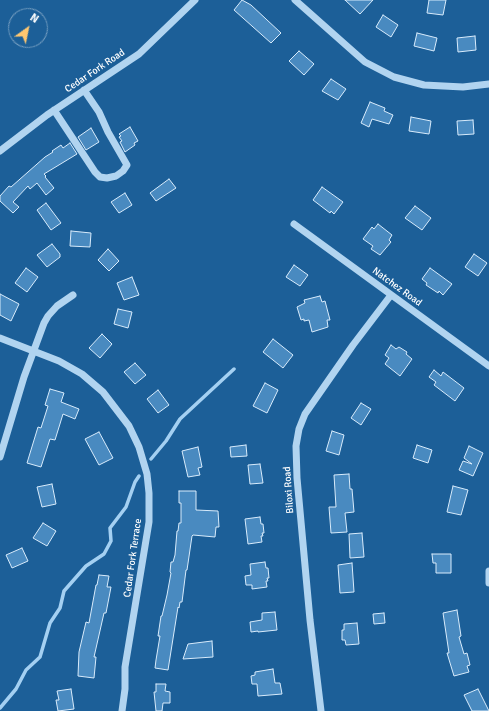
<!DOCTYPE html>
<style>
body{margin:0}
#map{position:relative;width:489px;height:711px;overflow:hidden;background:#1c5f98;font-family:Signika,sans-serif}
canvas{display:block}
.north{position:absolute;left:8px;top:8px;width:40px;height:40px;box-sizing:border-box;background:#1c5f98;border:1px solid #779fc1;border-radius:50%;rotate:33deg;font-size:11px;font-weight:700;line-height:16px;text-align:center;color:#fff}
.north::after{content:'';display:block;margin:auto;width:14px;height:18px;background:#ffc770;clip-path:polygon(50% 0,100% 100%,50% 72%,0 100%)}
</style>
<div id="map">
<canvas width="489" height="711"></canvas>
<div class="north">N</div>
</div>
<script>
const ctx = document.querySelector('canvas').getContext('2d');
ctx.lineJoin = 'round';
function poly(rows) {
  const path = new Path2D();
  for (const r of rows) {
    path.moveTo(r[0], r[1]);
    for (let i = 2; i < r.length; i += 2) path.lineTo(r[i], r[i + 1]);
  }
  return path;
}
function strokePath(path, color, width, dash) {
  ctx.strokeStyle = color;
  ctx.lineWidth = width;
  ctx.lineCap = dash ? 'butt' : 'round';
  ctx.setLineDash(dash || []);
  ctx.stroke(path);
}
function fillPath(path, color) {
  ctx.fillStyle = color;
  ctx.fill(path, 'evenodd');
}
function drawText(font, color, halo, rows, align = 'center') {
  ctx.font = font + ' Signika,sans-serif';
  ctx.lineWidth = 4;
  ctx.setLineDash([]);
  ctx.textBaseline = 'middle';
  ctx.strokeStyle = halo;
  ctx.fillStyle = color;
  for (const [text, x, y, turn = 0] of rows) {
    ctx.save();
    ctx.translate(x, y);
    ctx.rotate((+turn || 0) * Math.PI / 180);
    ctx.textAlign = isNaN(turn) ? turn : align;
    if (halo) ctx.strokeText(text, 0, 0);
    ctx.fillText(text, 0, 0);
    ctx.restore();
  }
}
const stream = poly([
 [151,459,166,441,180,419,234,369],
 [0,708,16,689,26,670,40,657,50,623,60,608,64,591,86,566,104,554,111,541,110,528,126,507,135,482,139,476]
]);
const building = poly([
 [242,0,251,5,281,33,271,43,234,10,242,0],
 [345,0,373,0,360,14,345,0],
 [429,0,446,0,443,15,427,13,429,0],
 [383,15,398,25,391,37,376,27,383,15],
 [417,33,437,38,434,51,414,46,417,33],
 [475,36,476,50,458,52,457,38,475,36],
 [299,51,314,64,304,75,289,61,299,51],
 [331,79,346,89,338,100,322,91,331,79],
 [370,102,385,108,384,111,393,115,389,124,372,119,369,127,361,123,370,102],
 [411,117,431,121,429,134,409,131,411,117],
 [473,120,474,134,458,135,457,121,473,120],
 [130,127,138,141,134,143,135,145,125,152,120,142,122,141,119,137,121,136,119,134,130,127],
 [91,128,99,142,86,150,78,137,91,128],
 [70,143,77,154,44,174,46,176,45,177,54,188,46,195,37,183,30,189,28,186,13,202,19,207,13,213,0,201,0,196,9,186,11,187,45,157,53,152,52,151,61,145,63,148,70,143],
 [169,179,176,188,156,201,150,193,169,179],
 [322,187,343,202,334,214,331,211,330,213,313,200,322,187],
 [125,193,132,205,119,213,111,202,125,193],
 [46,203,61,223,51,230,37,210,46,203],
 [415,206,431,218,422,230,405,218,415,206],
 [378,224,392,235,389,240,391,242,380,255,371,249,373,246,363,239,372,227,374,229,378,224],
 [71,231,91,233,90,247,70,246,71,231],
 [52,244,60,254,60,257,47,267,37,255,52,244],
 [108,249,119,261,109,271,98,260,108,249],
 [474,254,487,263,478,276,465,267,474,254],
 [294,265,308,275,300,286,286,277,294,265],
 [26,268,38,277,27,292,15,283,26,268],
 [430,268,452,284,443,295,439,291,438,293,426,285,427,283,422,279,430,268],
 [132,277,139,295,124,300,117,283,132,277],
 [0,294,19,304,11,321,0,315,0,294],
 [320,296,322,302,325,301,330,320,327,320,328,327,312,332,309,320,304,321,304,319,301,320,297,307,305,303,304,300,320,296],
 [118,309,132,312,128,328,114,324,118,309],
 [102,334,112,344,100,358,89,348,102,334],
 [273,339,293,355,283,368,263,352,273,339],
 [391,345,396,349,399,347,407,352,406,354,412,359,400,376,385,364,389,358,385,355,391,345],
 [135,363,146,375,135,384,124,372,135,363],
 [434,370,441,376,443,372,464,388,455,401,434,385,436,382,429,377,434,370],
 [265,383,278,390,267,413,253,406,265,383],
 [50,389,64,393,61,402,79,409,75,419,63,414,55,440,50,439,41,467,27,463,38,427,41,428,48,406,45,405,50,389],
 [158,390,169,405,158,413,147,399,158,390],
 [361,403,371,409,361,425,351,418,361,403],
 [332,431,344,435,339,455,326,451,332,431],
 [99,432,113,458,99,465,85,439,99,432],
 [246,445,247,456,231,457,230,447,246,445],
 [417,445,432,450,428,463,413,458,417,445],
 [469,446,483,453,473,476,459,470,463,461,472,464,464,458,469,446],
 [198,447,202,467,198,468,200,475,188,477,182,451,198,447],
 [260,464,263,483,250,484,248,465,260,464],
 [349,474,350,489,352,489,354,512,345,513,347,532,331,533,329,507,336,507,334,475,349,474],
 [52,484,56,504,42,507,37,487,52,484],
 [453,486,468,490,461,515,447,512,453,486],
 [179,491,196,491,196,510,218,511,219,527,216,527,215,537,193,535,192,536,187,570,186,570,182,602,180,602,179,608,178,607,168,670,155,668,156,660,160,636,158,636,161,616,162,616,167,595,171,573,170,572,171,562,173,562,175,555,177,531,178,531,179,523,181,523,181,503,179,503,179,491],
 [260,517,261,524,263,524,264,533,262,533,263,536,261,536,262,542,248,544,245,519,260,517],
 [43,523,56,531,47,546,33,538,43,523],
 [362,533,364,557,350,558,349,534,362,533],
 [22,548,28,561,12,568,6,555,22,548],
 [432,554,451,554,451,573,436,573,436,563,433,563,432,554],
 [265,562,266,568,268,568,269,578,267,578,268,581,266,581,267,587,252,589,252,585,246,585,245,576,251,575,250,564,265,562],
 [352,563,354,592,340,593,338,565,352,563],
 [99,575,109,576,107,587,111,587,106,613,104,613,94,657,96,657,94,678,78,676,79,652,86,622,89,623,96,585,97,585,99,575],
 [457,610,461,636,459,637,464,654,467,653,470,665,467,666,469,672,454,676,447,653,449,653,443,613,457,610],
 [275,612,277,630,258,632,258,631,251,632,250,622,262,620,262,613,275,612],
 [384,613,385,623,374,624,373,614,384,613],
 [357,623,359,644,346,645,345,640,342,640,342,630,344,630,344,624,357,623],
 [212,641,213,657,183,659,188,644,212,641],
 [273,669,275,683,280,683,282,694,258,696,257,684,252,684,251,676,255,675,255,672,273,669],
 [156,684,166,684,165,691,170,692,170,703,163,703,162,711,156,711,154,692,156,692,156,684],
 [71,689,74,709,58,711,56,700,59,700,57,691,71,689],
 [478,689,489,711,472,711,464,695,478,689]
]);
const minor = poly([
 [295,0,365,62,394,77,424,85,463,87,489,84],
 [54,110,95,172,100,177,107,178,116,176,123,171,127,165,108,132,99,112,84,90],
 [0,151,47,115,139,54,195,0],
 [294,224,489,366],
 [0,338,59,361,82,374,103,392,129,426,139,447,147,474,149,493,149,522,125,667,125,689,122,711],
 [0,457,24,377,44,323,48,316,57,306,73,295],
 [489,571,489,583],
 [321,711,310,620,297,478,296,446,299,429,305,414,353,345,391,295]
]);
const streetNames = [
 ["Cedar Fork Road",95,71,-34],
 ["Natchez Road",397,287,36],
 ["Biloxi Road",289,490,-94],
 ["Cedar Fork Terrace",133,558,-82]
];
strokePath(stream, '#a4d0f2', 3.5);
fillPath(building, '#498ac0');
strokePath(building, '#d8ebfb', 1);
strokePath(minor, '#b1d4f0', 7);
drawText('10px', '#fff', '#1c5f98', streetNames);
</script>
